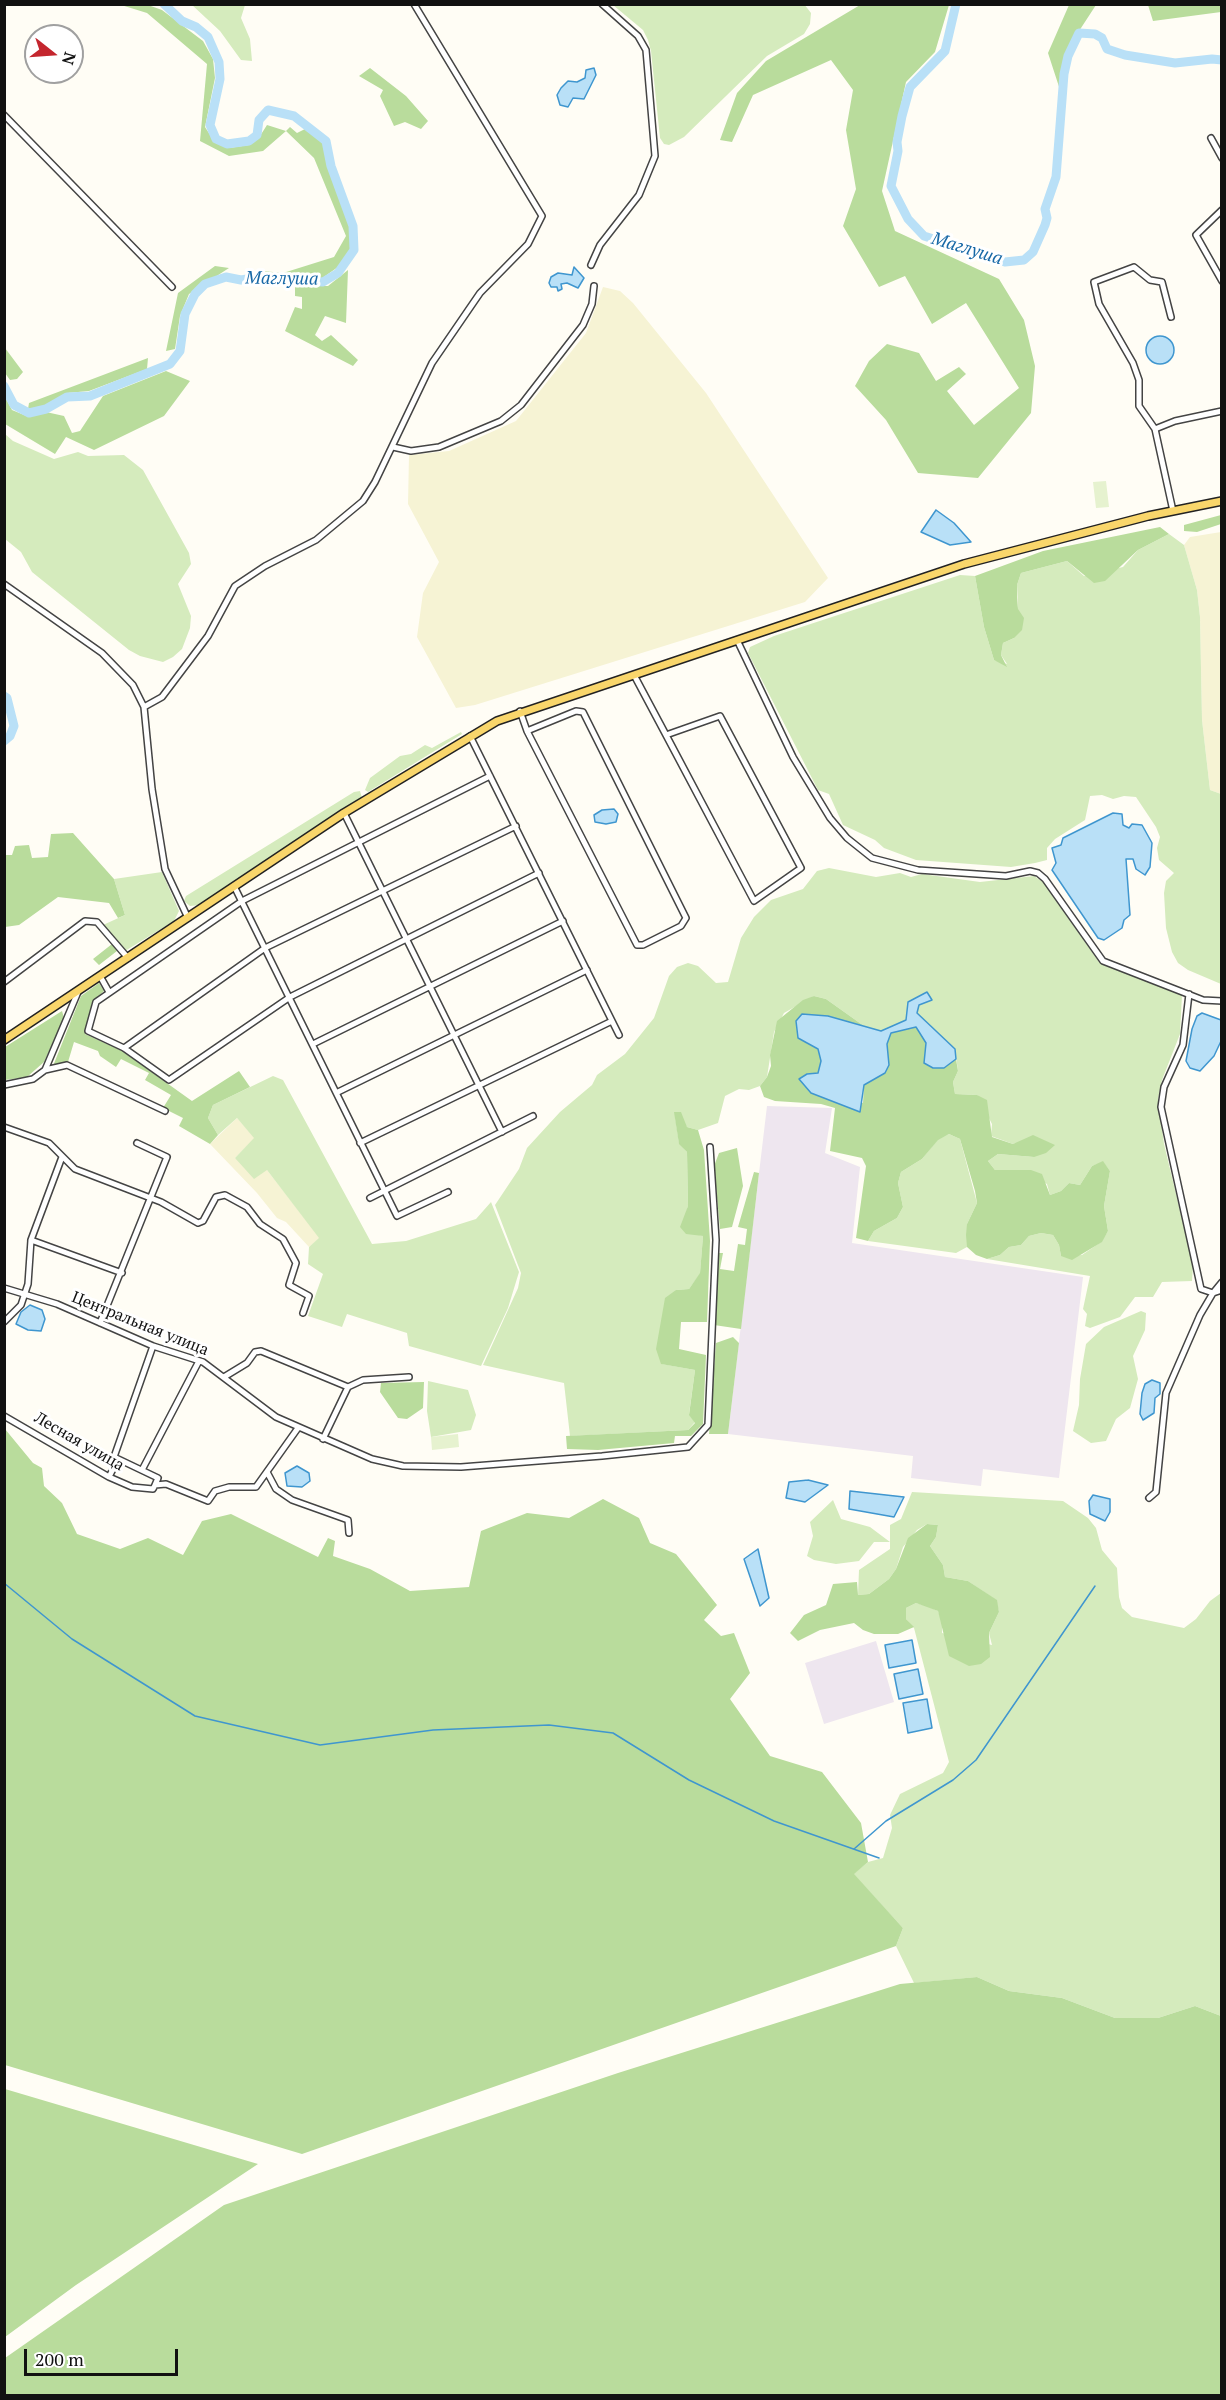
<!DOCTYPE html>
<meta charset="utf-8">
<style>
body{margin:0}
#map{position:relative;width:1226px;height:2400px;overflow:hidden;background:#fffdf5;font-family:"PT Serif",serif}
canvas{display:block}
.frame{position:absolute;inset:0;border:6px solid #111;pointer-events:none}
.north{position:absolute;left:24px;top:24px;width:60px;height:60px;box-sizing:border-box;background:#fff;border:2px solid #a0a0a0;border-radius:50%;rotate:107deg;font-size:16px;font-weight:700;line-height:24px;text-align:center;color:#111}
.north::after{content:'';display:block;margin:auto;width:21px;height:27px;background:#c4262e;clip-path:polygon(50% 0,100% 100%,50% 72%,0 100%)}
.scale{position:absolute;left:24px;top:2349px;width:154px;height:27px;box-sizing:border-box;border:3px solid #111;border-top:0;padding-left:8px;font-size:18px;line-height:21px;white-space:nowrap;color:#111;-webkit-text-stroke:4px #fff;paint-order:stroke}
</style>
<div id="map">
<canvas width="1226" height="2400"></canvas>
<div class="frame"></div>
<div class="north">N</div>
<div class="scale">200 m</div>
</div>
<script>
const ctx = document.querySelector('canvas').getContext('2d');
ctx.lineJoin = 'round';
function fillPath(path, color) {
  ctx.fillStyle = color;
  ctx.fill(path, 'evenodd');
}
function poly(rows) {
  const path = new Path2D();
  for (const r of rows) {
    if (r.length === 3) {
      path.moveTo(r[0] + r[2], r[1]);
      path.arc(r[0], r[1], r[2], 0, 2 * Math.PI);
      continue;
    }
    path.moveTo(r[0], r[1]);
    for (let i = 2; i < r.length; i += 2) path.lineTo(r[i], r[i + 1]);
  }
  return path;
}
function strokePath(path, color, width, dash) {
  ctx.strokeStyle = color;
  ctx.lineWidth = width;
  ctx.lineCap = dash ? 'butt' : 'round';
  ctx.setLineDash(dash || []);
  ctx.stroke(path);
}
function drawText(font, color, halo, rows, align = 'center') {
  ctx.font = font + ' "PT Serif",serif';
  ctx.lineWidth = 6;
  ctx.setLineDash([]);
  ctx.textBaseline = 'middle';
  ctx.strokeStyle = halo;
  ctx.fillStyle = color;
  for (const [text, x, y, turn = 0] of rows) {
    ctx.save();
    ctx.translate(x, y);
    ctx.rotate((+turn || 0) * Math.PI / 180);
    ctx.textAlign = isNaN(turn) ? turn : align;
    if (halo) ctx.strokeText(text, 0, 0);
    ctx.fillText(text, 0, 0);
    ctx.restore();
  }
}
const industrial = poly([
 [767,1106,832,1108,825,1153,860,1167,852,1243,1083,1277,1059,1478,983,1469,981,1486,911,1478,913,1456,728,1434],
 [876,1641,894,1702,824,1724,805,1663]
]);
const farmland = poly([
 [603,287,620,291,633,303,706,393,828,578,805,602,475,705,456,708,417,637,423,593,439,562,408,504,409,455,449,451,516,421,586,333],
 [1221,532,1221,794,1210,790,1202,720,1200,617,1197,590,1184,545,1190,537],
 [237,1118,255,1138,235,1158,267,1170,320,1238,309,1247,286,1222,277,1218,257,1193,210,1144]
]);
const green = poly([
 [804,4,811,13,810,24,804,34,767,56,684,137,669,145,664,144,660,138,651,51,648,40,643,30,613,5],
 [192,5,245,5,241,18,250,39,252,61,241,60,220,31],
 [5,434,13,441,54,459,78,452,88,456,124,455,143,470,189,553,191,564,178,584,191,616,190,628,182,649,173,657,163,662,140,656,129,650,32,572,21,552,5,539],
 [1169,534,1184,545,1197,590,1200,617,1202,720,1210,790,1221,794,1221,984,1188,970,1178,963,1172,952,1166,928,1164,893,1166,881,1174,873,1159,860,1157,848,1160,837,1156,827,1136,797,1124,796,1113,799,1102,795,1090,796,1085,820,1055,839,1047,848,1047,860,1035,863,1011,867,916,860,884,848,875,840,843,825,829,794,818,790,748,653,750,647,774,636,960,575,975,576,984,627,994,660,1007,664,1001,655,1003,643,1014,638,1018,609,1017,585,1021,573,1067,561,1084,576,1123,567,1138,550],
 [461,732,462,734,368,792,365,790,370,778,400,756,411,754,425,745,432,748],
 [360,791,362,798,200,905,190,906,184,901,186,896,354,792],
 [829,868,876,877,900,873,911,877,922,874,980,882,1034,876,1043,882,1099,962,1182,995,1180,1034,1162,1080,1158,1099,1164,1144,1193,1265,1192,1281,1162,1282,1153,1297,1135,1297,1120,1317,1090,1328,1085,1326,1087,1314,1083,1309,1090,1276,987,1259,1000,1255,1009,1247,1021,1245,1029,1236,1041,1233,1053,1235,1059,1245,1061,1256,1082,1255,1101,1242,1108,1231,1104,1206,1110,1171,1103,1162,1092,1166,1080,1185,1069,1183,1061,1191,1050,1195,1047,1184,1019,1170,995,1170,988,1161,998,1154,1034,1157,1024,1141,1013,1144,991,1136,992,1124,977,1095,955,1094,953,1082,958,1071,955,1049,917,1013,919,1005,931,1000,927,992,906,1020,881,1031,864,1026,826,999,814,996,784,1013,774,1032,767,1077,760,1086,749,1090,739,1089,725,1096,718,1123,698,1130,687,1127,675,1116,679,1143,687,1152,688,1206,685,1218,691,1233,703,1236,700,1274,689,1289,676,1290,662,1364,695,1370,689,1414,695,1422,688,1430,570,1436,564,1383,483,1365,518,1288,521,1273,495,1205,519,1169,527,1148,560,1112,592,1085,597,1075,625,1054,654,1018,669,976,677,967,688,963,698,966,716,983,728,982,741,938,754,917,771,900,803,889,817,871],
 [162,872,179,911,174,921,125,951,103,925,125,915,114,879],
 [273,1076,283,1080,372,1244,406,1241,476,1219,491,1202,519,1272,508,1308,481,1366,409,1346,407,1333,347,1314,342,1327,308,1316,323,1274,308,1264,309,1247,319,1238,267,1170,254,1179,235,1158,254,1138,237,1118,218,1135,208,1118,213,1105],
 [949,1134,960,1139,977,1203,967,1224,967,1247,956,1253,868,1241,874,1231,897,1218,903,1207,898,1183,901,1172,922,1159,938,1139],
 [1141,1311,1146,1313,1145,1330,1133,1356,1138,1379,1130,1408,1116,1419,1106,1441,1091,1443,1073,1431,1079,1405,1080,1379,1086,1344,1104,1327],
 [428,1381,468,1390,476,1415,471,1430,431,1437,427,1411],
 [912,1492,1063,1501,1088,1518,1096,1528,1102,1550,1117,1568,1119,1597,1122,1608,1132,1617,1184,1628,1196,1619,1210,1601,1221,1593,1221,2016,1195,2006,1158,2018,1115,2018,1062,1998,1009,1991,977,1977,914,1983,896,1946,903,1928,853,1874,868,1862,883,1858,892,1828,890,1815,900,1794,943,1773,949,1762,914,1628,906,1619,906,1608,916,1603,927,1606,938,1611,942,1622,942,1633,992,1645,989,1633,999,1612,996,1600,968,1581,945,1577,943,1565,930,1546,936,1537,938,1525,927,1524,917,1530,903,1547,896,1569,889,1579,869,1594,858,1595,859,1570,890,1549,890,1525,901,1519],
 [833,1500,841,1519,870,1527,890,1542,874,1542,859,1561,836,1564,814,1560,807,1556,813,1536,810,1522]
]);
const forest = poly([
 [121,5,148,5,162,10,203,41,213,59,215,78,205,127,214,141,229,148,249,145,260,136,267,125,286,131,290,127,297,133,305,129,323,143,327,166,349,226,351,248,338,267,321,279,262,276,263,271,283,273,334,257,346,236,314,158,286,131,263,151,229,156,200,141,207,64,147,13],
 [860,5,949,5,935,52,906,82,882,191,895,231,999,279,1024,320,1035,366,1031,413,978,478,918,473,886,420,855,386,869,361,887,344,919,353,936,381,959,367,966,374,947,391,974,425,1019,388,966,303,932,324,905,276,879,287,843,226,856,189,846,130,853,90,831,60,753,95,732,142,720,140,737,93,766,61],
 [1069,5,1096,5,1066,51,1063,99,1048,53],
 [1148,5,1221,5,1221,12,1153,21],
 [370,68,406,96,428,121,421,129,405,122,394,126,380,96,383,90,359,76],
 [215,266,229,268,189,294,180,316,175,349,166,351,178,293],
 [348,270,346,323,325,316,315,335,322,341,331,335,358,360,353,366,285,331,295,307,302,309,302,297,295,296,295,286,328,286],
 [5,348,23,372,17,379,10,380,5,373],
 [148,358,147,369,89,391,67,393,44,406,28,409,29,403],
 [166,371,190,381,164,416,94,450,66,437,55,454,5,424,5,397,12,410,29,417,46,412,64,416,72,433,80,431,103,396],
 [1221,515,1221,524,1197,532,1184,531,1184,525],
 [1160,527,1169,534,1138,550,1105,581,1094,583,1067,561,1021,573,1017,585,1017,597,1018,609,1024,618,1022,630,1014,638,1003,643,1001,655,1007,667,994,660,984,627,975,576,1043,551],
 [73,833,114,879,125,915,118,918,109,903,58,897,19,925,5,927,5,855,12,855,15,846,29,845,32,858,48,857,51,834],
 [112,944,117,951,99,965,93,959],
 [99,983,104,991,92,1002,85,1034,122,1051,192,1101,239,1071,250,1087,213,1105,208,1118,218,1135,210,1144,179,1126,183,1118,163,1108,171,1095,145,1080,149,1073,121,1059,116,1067,100,1056,98,1051,74,1042,68,1062,53,1066,81,996],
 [814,996,826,999,864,1026,828,1016,798,1038,818,1049,821,1061,818,1073,807,1074,863,1103,864,1085,889,1065,887,1044,891,1033,917,1027,944,1068,956,1059,958,1071,953,1082,955,1094,977,1095,987,1100,992,1137,1013,1144,1033,1135,1055,1145,1046,1153,1034,1157,998,1154,988,1161,995,1170,1031,1170,1042,1174,1050,1195,1061,1191,1069,1183,1080,1185,1092,1166,1103,1161,1110,1171,1104,1206,1108,1231,1102,1242,1072,1260,1061,1256,1059,1245,1053,1235,1041,1233,1029,1236,1021,1245,1009,1247,1000,1255,987,1259,976,1255,967,1247,966,1235,967,1224,977,1203,975,1191,960,1139,949,1134,938,1140,922,1159,901,1172,898,1183,903,1207,897,1218,874,1231,868,1241,856,1238,866,1166,862,1158,830,1151,835,1108,821,1104,775,1101,764,1097,760,1086,767,1077,771,1066,770,1055,777,1021,803,1000],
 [62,1011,64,1018,44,1062,27,1077,5,1080,5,1047],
 [674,1112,681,1112,687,1127,698,1130,704,1150,710,1241,707,1322,681,1322,679,1349,706,1355,703,1424,691,1436,675,1436,674,1443,598,1450,567,1449,566,1436,688,1430,695,1423,689,1415,695,1370,661,1364,656,1349,665,1298,676,1290,689,1289,700,1273,703,1236,686,1234,680,1227,688,1206,687,1152,679,1144],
 [737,1148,743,1186,732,1227,720,1229,714,1166,719,1153],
 [754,1172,759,1173,741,1329,714,1325,718,1253,723,1253,720,1269,734,1271,738,1244,745,1245,747,1229,738,1227],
 [733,1337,739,1343,728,1434,709,1434,716,1343],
 [424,1382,423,1408,407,1419,398,1418,380,1392,381,1383],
 [5,1429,33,1463,42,1468,44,1486,62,1503,77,1534,120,1549,148,1538,183,1555,202,1521,231,1514,318,1557,328,1538,335,1541,333,1556,370,1569,410,1591,469,1587,481,1531,527,1513,569,1518,603,1499,639,1518,650,1543,676,1554,717,1605,704,1620,721,1636,734,1633,750,1673,730,1699,770,1756,822,1772,861,1823,868,1862,854,1874,903,1928,896,1946,302,2154,5,2065],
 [927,1524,938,1525,936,1537,930,1546,943,1565,945,1577,968,1581,997,1600,999,1612,989,1633,990,1657,981,1664,969,1666,949,1656,938,1611,916,1603,906,1608,906,1619,914,1627,898,1634,874,1634,863,1630,854,1623,820,1630,798,1641,790,1633,804,1615,826,1605,833,1584,857,1582,858,1595,869,1594,889,1579,896,1569,908,1538],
 [977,1977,1009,1991,1062,1998,1115,2018,1158,2018,1195,2006,1221,2016,1221,2395,5,2395,5,2358,224,2205,618,2073,900,1984],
 [5,2089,258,2164,76,2285,5,2337]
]);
const pitch = poly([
 [1106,481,1109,507,1096,508,1093,482],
 [458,1434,459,1447,432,1450,431,1437]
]);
const water = poly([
 [594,68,596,75,584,99,573,98,568,107,560,105,557,95,561,88,568,81,577,82,585,78,586,70,594,68],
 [574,267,584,278,578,288,567,283,561,284,562,289,558,291,557,287,551,287,549,283,551,277,558,273,572,275,574,267],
 [1160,350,14],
 [936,510,954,523,971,542,950,545,921,532,936,510],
 [614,809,618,814,616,822,606,824,595,822,594,815,602,810,614,809],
 [1113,813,1122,814,1123,825,1129,828,1132,824,1142,825,1152,843,1150,867,1145,875,1136,869,1133,859,1126,859,1130,915,1124,920,1122,928,1104,940,1098,938,1052,870,1056,863,1052,848,1061,845,1063,838,1113,813],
 [927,992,932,1000,919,1005,917,1013,955,1049,956,1059,944,1068,933,1068,924,1063,926,1043,916,1027,891,1033,887,1044,889,1065,885,1073,864,1085,860,1112,811,1093,799,1079,807,1074,818,1073,821,1061,818,1049,798,1038,796,1021,802,1014,828,1016,881,1031,906,1020,908,1002,927,992],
 [1202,1013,1221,1020,1222,1039,1214,1056,1200,1071,1190,1068,1186,1061,1192,1029,1197,1016,1202,1013],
 [30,1305,42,1310,45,1319,41,1331,28,1330,16,1324,21,1312,30,1305],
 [1152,1380,1160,1383,1160,1394,1155,1398,1154,1413,1143,1420,1140,1414,1142,1393,1145,1384,1152,1380],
 [297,1466,309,1473,310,1481,302,1487,287,1486,285,1473,297,1466],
 [808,1480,828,1485,805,1502,786,1498,789,1482,808,1480],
 [850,1491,904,1497,894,1517,849,1509,850,1491],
 [1093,1495,1110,1499,1110,1512,1105,1521,1090,1514,1089,1501,1093,1495],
 [758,1549,769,1598,760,1606,744,1559,758,1549],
 [912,1640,916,1663,889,1668,885,1645,912,1640],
 [918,1669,923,1694,899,1699,894,1674,918,1669],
 [927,1699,932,1728,908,1733,903,1703,927,1699]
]);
const stream = poly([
 [4,1583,72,1639,195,1716,320,1745,433,1730,549,1725,613,1733,689,1780,774,1821,879,1858],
 [854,1849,886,1821,953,1780,976,1760,1095,1586]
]);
const river = poly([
 [956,4,945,51,910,87,902,116,897,142,898,151,891,186,908,219,924,236,1005,262,1024,260,1033,252,1045,225,1047,218,1045,209,1056,177,1064,74,1068,56,1079,33,1095,34,1102,38,1107,49,1125,55,1175,63,1212,59,1222,60],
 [4,386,14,405,29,413,46,409,67,397,90,396,170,364,180,351,185,314,195,294,205,284,226,277,241,280,253,278,323,282,338,273,354,250,353,226,331,166,326,141,294,116,268,110,259,120,257,135,249,141,227,144,216,139,210,125,220,79,219,62,208,37,196,27,182,21,164,4],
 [4,696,7,698,14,726,10,736,4,741]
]);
const minor = poly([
 [4,115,172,287],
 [1211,138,1222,158],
 [1222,210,1196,235,1222,281],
 [591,265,600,245,639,195,655,156,646,50,638,36,602,4],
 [1155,429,1139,406,1139,380,1133,363,1099,304,1094,282,1134,267,1150,280,1162,282,1171,317],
 [393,447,411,451,439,447,501,421,521,405,583,325,592,304,594,286],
 [1173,511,1155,429,1175,421,1222,411],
 [4,584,102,653,133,685,144,707,152,789,165,869,188,918],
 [737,640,793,757,830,818,847,838,872,858,918,870,1006,876,1030,871,1038,873,1045,879,1103,961,1203,1000,1222,1001],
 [634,675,666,735,754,901,801,868,720,716,666,735],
 [144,707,162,697,208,636,235,586,265,566,316,540,363,501,375,482,432,363,480,293,528,244,542,216,414,4],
 [520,711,527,731,637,945,643,945,681,926,686,918,583,712,576,711,527,731],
 [470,736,619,1035],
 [490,776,242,901,96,1002,88,1031,124,1048,169,1080,290,997,539,873],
 [344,813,502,1132],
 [234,886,397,1216,448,1192],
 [100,976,109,992],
 [4,982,85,921,97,922,128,958],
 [1189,994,1183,1045,1164,1087,1161,1107,1201,1289,1213,1293,1222,1282],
 [313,1044,563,921],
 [124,1048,265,948,516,826],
 [45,1070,67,1065,165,1111],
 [4,1085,33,1079,45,1070,78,992],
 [338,1092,587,970],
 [4,1127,49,1143,75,1169,161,1202,198,1223,203,1221,216,1197,225,1195,247,1207,260,1224,283,1239,296,1263,289,1285,309,1296,303,1313],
 [360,1143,612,1021],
 [370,1198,533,1116],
 [31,1240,122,1273],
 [4,1288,57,1304,153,1346,203,1362,276,1417,372,1459,403,1466,461,1467,602,1456,688,1447,708,1425,716,1240,710,1147],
 [4,1322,21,1305,28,1284,31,1240,62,1157],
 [100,1323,167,1157,137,1143],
 [153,1346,114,1457,158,1478,155,1485],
 [224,1377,247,1363,255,1352,261,1351,348,1387,363,1380,409,1377],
 [4,1416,109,1477,132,1487,153,1489,155,1485,166,1484,208,1501,215,1491,229,1487,256,1487,298,1428],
 [323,1439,348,1387],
 [142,1470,199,1361],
 [267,1472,276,1489,292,1500,348,1520,349,1533],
 [109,1477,118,1459],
 [1149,1498,1156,1492,1166,1393,1200,1315,1213,1293,1222,1290]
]);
const major = poly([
 [4,1040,344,813,497,721,964,564,1148,516,1222,501]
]);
const streetNames = [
 ["Центральная улица",140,1324,22],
 ["Лесная улица",79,1442,30]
];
const waterNames = [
 ["Маглуша",967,249,17],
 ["Маглуша",282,279,1]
];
fillPath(industrial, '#eee6ef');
fillPath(farmland, '#f6f3d4');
fillPath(green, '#d5ebbd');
fillPath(forest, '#b9dc9c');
fillPath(pitch, '#e6f2cf');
fillPath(water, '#b9e0f7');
strokePath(water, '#3f96cf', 1.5);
strokePath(stream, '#3f96cf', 1.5);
strokePath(river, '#b9e0f7', 9);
strokePath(minor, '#444', 8);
strokePath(major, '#222', 10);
strokePath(minor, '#fff', 5);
strokePath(major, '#f9d66b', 7);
drawText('16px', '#111', '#fff', streetNames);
drawText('italic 18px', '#1768a6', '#fff', waterNames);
</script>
